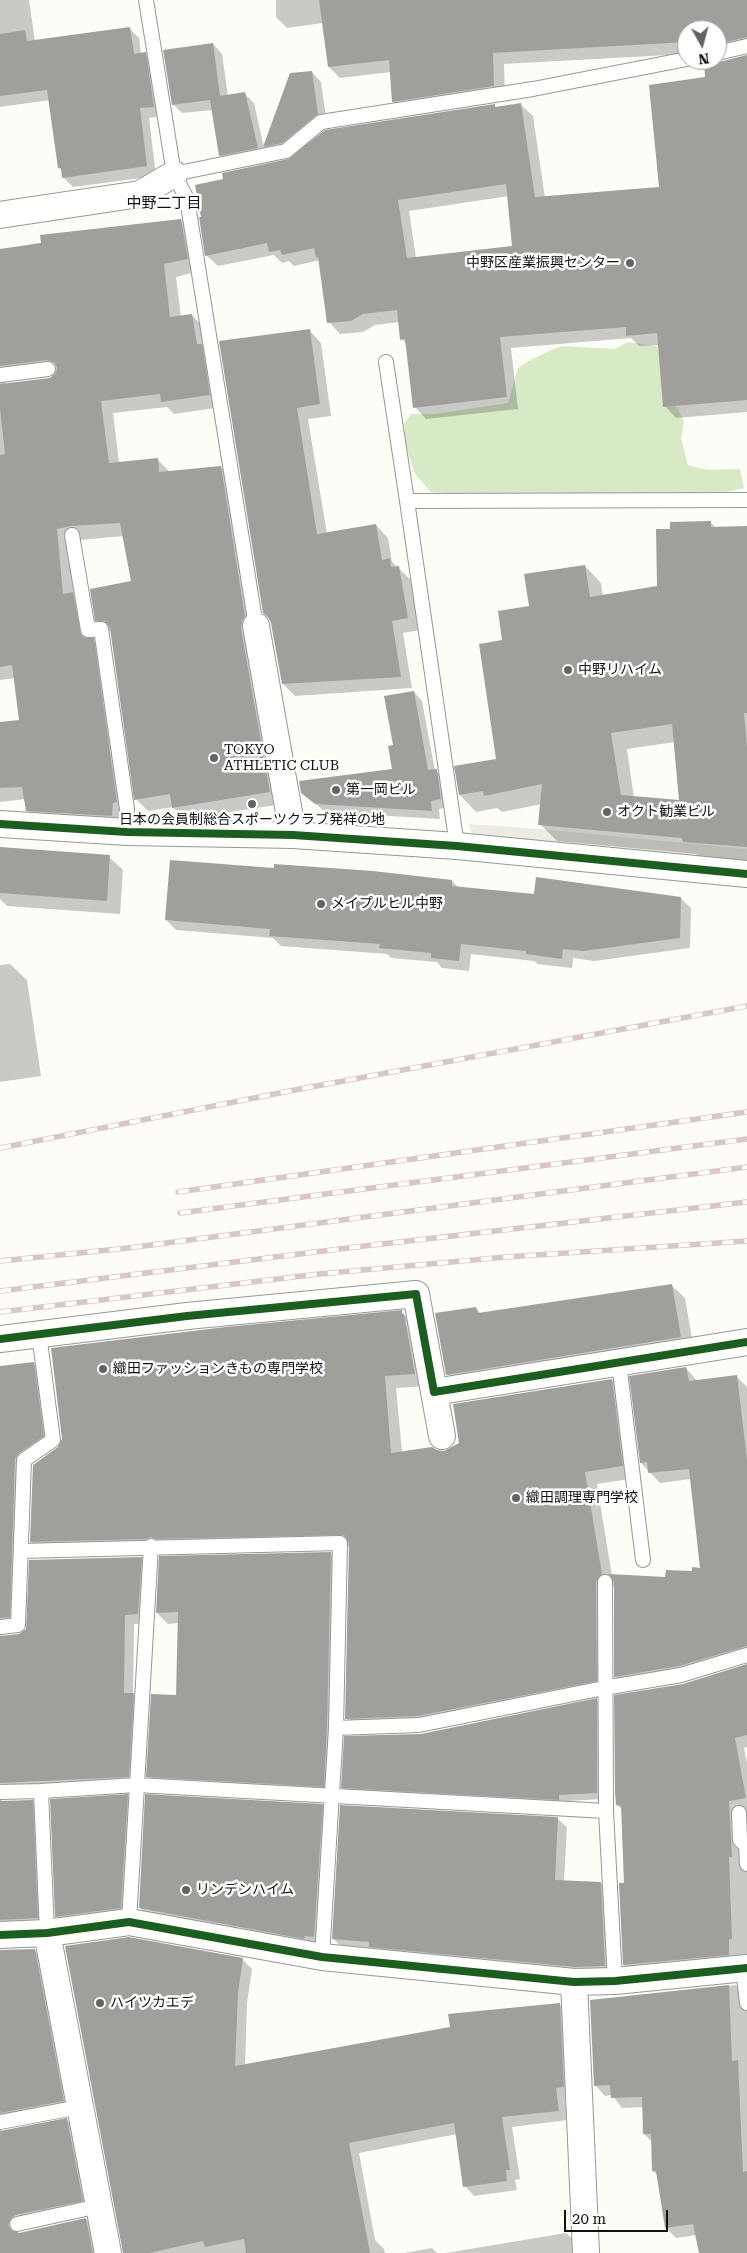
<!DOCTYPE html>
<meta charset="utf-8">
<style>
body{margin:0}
#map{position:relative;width:747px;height:2253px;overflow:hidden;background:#fdfcf7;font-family:"Roboto Serif",serif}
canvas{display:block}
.north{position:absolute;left:677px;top:20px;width:50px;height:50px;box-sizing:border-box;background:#fff;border:1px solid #a0a0a0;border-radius:50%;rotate:173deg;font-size:14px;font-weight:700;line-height:20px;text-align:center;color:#111}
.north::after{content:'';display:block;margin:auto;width:18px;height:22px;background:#646362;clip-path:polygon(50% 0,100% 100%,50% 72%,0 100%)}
.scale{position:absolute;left:564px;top:2210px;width:104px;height:22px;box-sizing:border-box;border:2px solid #111;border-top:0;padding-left:6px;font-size:15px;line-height:18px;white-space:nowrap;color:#111;-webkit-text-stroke:4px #fff;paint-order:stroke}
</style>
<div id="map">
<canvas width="747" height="2253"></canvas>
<div class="north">N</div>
<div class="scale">20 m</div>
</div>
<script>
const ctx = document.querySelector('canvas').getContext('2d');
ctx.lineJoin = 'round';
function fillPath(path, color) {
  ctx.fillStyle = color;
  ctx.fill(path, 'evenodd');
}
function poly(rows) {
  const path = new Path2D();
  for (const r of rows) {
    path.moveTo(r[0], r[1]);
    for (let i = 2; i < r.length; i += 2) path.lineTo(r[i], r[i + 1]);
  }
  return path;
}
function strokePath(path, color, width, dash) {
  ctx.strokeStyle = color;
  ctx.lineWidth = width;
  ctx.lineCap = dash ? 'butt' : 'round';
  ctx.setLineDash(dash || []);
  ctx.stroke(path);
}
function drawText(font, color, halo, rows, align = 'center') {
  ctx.font = font + ' "Roboto Serif","Noto Sans JP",serif';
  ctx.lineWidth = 5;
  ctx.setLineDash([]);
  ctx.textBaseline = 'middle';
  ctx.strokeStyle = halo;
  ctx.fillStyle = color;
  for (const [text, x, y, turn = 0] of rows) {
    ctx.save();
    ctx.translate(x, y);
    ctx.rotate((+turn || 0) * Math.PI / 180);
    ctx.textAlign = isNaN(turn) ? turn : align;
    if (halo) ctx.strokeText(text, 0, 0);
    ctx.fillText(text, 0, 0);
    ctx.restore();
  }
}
const forest = poly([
 [627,342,657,346,666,371,667,397,678,409,684,422,681,438,688,465,707,470,740,469,744,488,726,492,688,493,465,494,431,492,415,474,406,446,404,424,411,414,435,414,508,403,518,368,532,359,561,346,615,349]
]);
const plaza = poly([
 [469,824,540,829,747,849,747,864,472,835]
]);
const shadow = poly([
 [0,0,29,0,35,41,129,28,139,38,141,54,145,54,155,64,163,116,149,118,156,176,73,187,63,177,63,172,59,168,50,100,0,107],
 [276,0,747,0,747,52,723,58,720,63,747,55,747,412,676,418,665,406,659,345,639,346,631,338,511,348,518,409,426,419,415,407,407,345,402,339,400,322,375,325,363,332,340,334,329,322,320,260,294,266,289,261,282,263,274,255,218,266,206,255,203,218,224,180,494,105,497,108,521,105,533,116,545,198,660,188,707,78,705,60,717,60,717,30,687,30,687,54,504,64,505,97,405,113,393,102,391,72,340,78,329,67,323,23,287,28,276,17],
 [509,196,513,247,416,258,409,211],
 [213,44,222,54,228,96,244,93,254,103,266,157,230,165,220,155,213,110,182,113,173,104],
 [312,72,321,82,327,124,273,156,264,147],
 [181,220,193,233,200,271,176,277,181,317,192,315,204,328,222,407,174,414,167,407,113,413,119,463,157,459,170,472,221,467,233,479,282,804,185,819,173,807,148,811,136,799,112,633,96,620,133,582,124,536,69,541,74,595,85,606,91,640,106,652,124,828,40,823,27,810,26,799,0,802,0,723,21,721,15,678,0,680,0,250],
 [56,374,50,379,3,385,12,378],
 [309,330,321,343,331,416,308,419,327,534,376,525,388,538,392,562,411,580,420,630,403,633,412,688,295,696,283,684,272,623,264,612],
 [710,522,716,528,747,528,747,863,701,858,696,854,557,841,540,824,542,804,502,812,497,808,476,812,460,795,498,760,504,641,530,607,585,566,601,583,603,596,658,587,672,530],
 [675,742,680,802,634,798,627,749],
 [414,692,422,701,435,771,445,779,449,807,439,809,440,819,325,812,302,792,393,770,394,746],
 [0,848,109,857,123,870,120,914,7,906,0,899],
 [452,881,459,888,535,896,680,898,691,908,690,948,594,961,573,958,572,968,538,964,534,961,471,954,469,971,442,968,437,962,391,958,387,954,281,946,273,938,176,930,166,920],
 [10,964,27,980,41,1076,0,1082,0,965],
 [671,1285,685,1298,694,1350,461,1388,447,1374,476,1308,481,1314],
 [401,1312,414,1324,427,1386,396,1388,402,1452,444,1452,612,1380,624,1393,635,1478,597,1484,612,1576,666,1578,702,1569,691,1479,660,1483,641,1463,686,1368,697,1381,736,1376,747,1387,747,1659,626,1687,615,1677,615,1585,608,1595,609,1693,359,1731,346,1718,350,1547,44,1554,31,1542],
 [33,1363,43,1373,53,1446,29,1463,19,1627,4,1630,1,1637,20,1635,141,1558,151,1568,148,1624,134,1624,133,1695,143,1704,138,1786,5,1794,1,1802,32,1801,42,1811,47,1928,0,1934,0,1367],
 [331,1553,342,1564,334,1797,159,1787,148,1776,177,1696,179,1623,168,1624,157,1613],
 [747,1665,747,1747,744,1748,747,1763,747,1815,741,1819,747,1860,747,1964,634,1975,624,1965,625,1884,623,1810,617,1805,684,1685],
 [596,1700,603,1707,604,1799,566,1801,565,1806,350,1794,342,1787,421,1735],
 [127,1796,136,1804,129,1916,65,1925,56,1916],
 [322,1805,331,1814,323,1945,149,1917,140,1908],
 [557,1818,567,1827,564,1881,600,1883,610,1892,614,1975,342,1948,333,1938],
 [0,1950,34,1950,44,1960,73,2111,1,2129,1,2132,67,2120,77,2130,92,2210,25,2225,18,2231,19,2234,86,2219,96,2229,100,2253,0,2253],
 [242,1959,252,1969,247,2003,245,2066,451,2029,559,2004,569,2014,573,2097,565,2097,568,2120,512,2127,520,2179,515,2180,517,2190,474,2196,465,2186,457,2134,359,2153,375,2240,384,2249,385,2253,124,2253],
 [736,1985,746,1996,747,2003,747,2253,700,2253,697,2235,676,2238,666,2228,658,2176,653,2171,652,2142,644,2134,643,2107,622,2108,612,2095,605,2096,595,2085,591,2001],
 [566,2233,576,2242,578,2253,446,2253],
 [432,2248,437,2253,404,2253]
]);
const building = poly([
 [319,0,747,0,747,37,717,44,717,30,687,30,687,42,493,53,494,86,392,102,389,60,328,67],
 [130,27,134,54,146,52,154,107,140,108,147,166,62,178,61,168,58,168,47,90,0,96,0,34,25,30,27,41],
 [213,43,220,96,245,92,258,148,219,156,210,100,172,105,163,50],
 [747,55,747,400,663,407,657,333,626,336,626,327,500,337,507,397,413,408,405,339,400,340,397,310,363,314,351,321,327,323,318,257,316,257,314,248,282,255,280,250,269,252,267,243,205,256,199,217,201,217,195,185,223,179,222,173,288,159,325,130,495,104,495,107,521,103,535,197,659,187,649,85,705,77,704,60,719,62],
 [506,184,512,246,407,258,398,200],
 [312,71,318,114,282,143,263,147,290,73],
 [181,219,188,259,164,264,170,317,192,314,197,344,202,344,210,395,161,402,160,394,101,401,109,463,158,458,159,472,221,466,245,616,242,621,241,629,270,792,172,808,170,794,134,800,110,628,105,621,95,621,90,589,131,581,120,523,71,526,57,529,63,594,73,592,81,635,85,638,94,638,117,802,113,803,112,816,26,811,22,787,0,788,0,722,19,720,12,665,0,667,0,455,5,454,0,409,0,384,50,378,56,373,57,368,55,363,47,360,0,366,0,249,41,243,40,235],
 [310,329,320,404,297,408,317,534,376,524,382,560,390,558,391,567,399,566,408,618,392,621,401,677,282,684,271,623,268,617,263,613,219,341],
 [711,521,711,527,747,526,747,713,744,713,747,748,747,847,683,842,682,838,538,825,542,784,484,796,483,791,459,795,454,766,496,759,479,644,502,640,498,611,529,606,524,574,585,565,590,597,657,586,656,529,670,529,670,522],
 [672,724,679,800,621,795,611,733],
 [414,691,428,770,437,769,441,799,431,801,432,811,315,804,301,793,299,781,392,769,388,746,393,745,384,696],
 [0,847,110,855,107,901,0,893],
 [170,860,274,868,274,864,373,871,452,880,452,886,534,894,536,877,681,897,680,938,583,951,563,949,562,959,526,954,526,951,461,944,459,961,431,958,431,953,379,948,380,944,269,936,270,929,165,920],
 [672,1284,681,1337,446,1375,435,1313,476,1307,478,1313],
 [402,1310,402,1314,404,1314,415,1374,385,1376,391,1453,432,1447,437,1450,444,1451,459,1443,453,1404,612,1379,623,1466,585,1472,602,1574,596,1582,597,1681,418,1716,345,1719,349,1543,344,1535,156,1539,151,1537,146,1539,30,1542,33,1465,58,1447,62,1439,51,1348,226,1327],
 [34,1362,44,1436,19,1453,15,1459,10,1617,0,1618,0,1366],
 [686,1367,689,1381,737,1375,747,1460,747,1646,679,1666,614,1677,614,1582,609,1574,665,1577,666,1570,692,1571,692,1567,700,1568,689,1469,648,1473,647,1462,640,1463,629,1376],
 [331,1552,327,1728,324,1787,146,1777,151,1694,176,1695,178,1612,156,1613,159,1556],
 [142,1557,138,1614,125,1615,124,1693,134,1693,129,1777,0,1783,0,1636,19,1634,26,1629,29,1560],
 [747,1664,747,1735,735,1738,746,1798,729,1801,732,1857,729,1857,732,1939,729,1939,729,1955,623,1965,619,1883,624,1883,621,1806,616,1805,615,1792,614,1695,683,1684],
 [597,1698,597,1793,559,1795,559,1800,341,1788,344,1736,421,1734],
 [128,1794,121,1908,55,1917,50,1799],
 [145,1794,323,1804,314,1937,305,1936,304,1939,139,1908],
 [33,1800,38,1918,0,1920,0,1801],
 [340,1805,558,1817,555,1880,601,1882,605,1966,575,1967,369,1947,369,1942,332,1939],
 [129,1937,243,1958,238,1993,235,2066,450,2027,448,2014,560,2003,564,2087,556,2088,559,2111,502,2117,510,2170,506,2170,507,2181,463,2187,454,2123,349,2143,370,2253,246,2253,244,2239,205,2247,203,2241,149,2253,123,2253,65,1946],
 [35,1949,64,2101,0,2113,0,1950],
 [729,1985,732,2061,738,2060,743,2172,747,2171,747,2253,699,2253,693,2224,665,2228,656,2171,652,2171,651,2134,643,2134,642,2097,611,2098,610,2085,594,2086,590,2000],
 [67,2118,83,2201,15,2215,11,2218,8,2225,11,2230,19,2233,86,2218,93,2253,0,2253,0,2131]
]);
const lane = poly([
 [146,0,174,174,187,199,256,626],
 [717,53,747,46],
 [174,174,286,151,321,122,533,89,687,59],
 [386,362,407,501,747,500],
 [0,375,48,369],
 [407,501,457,846],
 [72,535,88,630,101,629,127,809,127,832],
 [619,1363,643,1560],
 [21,1551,340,1543,336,1728,322,1957],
 [605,1582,606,1811,615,1981],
 [0,1627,18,1625,24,1460,53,1440,39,1334],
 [336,1728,419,1725,604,1688,681,1675,747,1655],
 [41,1791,137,1785,606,1811],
 [0,1792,41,1791,47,1933],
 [739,1813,740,1840,746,1845,747,1864],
 [129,1922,151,1546],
 [743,1968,747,2003],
 [0,2122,80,2107],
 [17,2224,99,2206]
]);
const street = poly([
 [0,215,140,194,174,174],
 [256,626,293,835],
 [0,824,127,832,293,835,457,846,747,874],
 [0,1339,187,1316,416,1294,434,1392,747,1342],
 [434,1392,442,1436],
 [47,1933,108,2253],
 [0,1935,47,1933,129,1922,322,1957,574,1982,615,1981,747,1968],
 [574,1982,586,2253]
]);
const rail = poly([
 [0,1148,295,1090,747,1006],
 [178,1192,747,1112],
 [180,1213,747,1139],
 [0,1261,128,1248,747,1167],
 [0,1291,356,1247,747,1202],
 [0,1312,319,1274,506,1257,747,1241]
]);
const cycleway = poly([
 [0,824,127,832,293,835,457,846,747,874],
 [0,1339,187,1316,416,1294,434,1392,747,1342],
 [0,1935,47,1933,129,1922,322,1957,574,1982,615,1981,747,1968]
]);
const markers = [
 [630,263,5,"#646362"],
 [568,670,5,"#646362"],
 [214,758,5,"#646362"],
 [336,790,5,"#646362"],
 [252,804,5,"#646362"],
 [607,812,5,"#646362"],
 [321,904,5,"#646362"],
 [103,1369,5,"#646362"],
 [516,1498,5,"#646362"],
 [186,1890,5,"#646362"],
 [100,2003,5,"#646362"]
];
const poiNames = [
 ["中野区産業振興センター",620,263,"right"],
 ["中野リハイム",578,670],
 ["TOKYO",224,750],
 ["ATHLETIC CLUB",224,766],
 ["第一岡ビル",346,790],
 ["オクト勧業ビル",617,812],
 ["日本の会員制総合スポーツクラブ発祥の地",252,820,"center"],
 ["メイプルヒル中野",331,904],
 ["織田ファッションきもの専門学校",113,1369],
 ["織田調理専門学校",526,1498],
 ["リンデンハイム",196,1890],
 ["ハイツカエデ",110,2003]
];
const neighbourhoodNames = [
 ["中野二丁目",164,204]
];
fillPath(forest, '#d8eac5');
fillPath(plaza, '#edebe2');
fillPath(shadow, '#0003');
fillPath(building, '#a19f9c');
strokePath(lane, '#979795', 16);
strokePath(street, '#979795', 28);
strokePath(lane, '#fffffe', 14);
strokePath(street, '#fffffe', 26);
strokePath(rail, '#d9c6c7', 5.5);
strokePath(rail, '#fff', 4, [11]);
strokePath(cycleway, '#1b5e20', 8);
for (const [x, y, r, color] of markers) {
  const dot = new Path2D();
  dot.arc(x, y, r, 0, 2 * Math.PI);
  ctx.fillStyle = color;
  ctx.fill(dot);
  strokePath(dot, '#fff', 2);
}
drawText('14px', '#111', '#fff', poiNames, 'left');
drawText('15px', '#111', '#fff', neighbourhoodNames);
</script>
